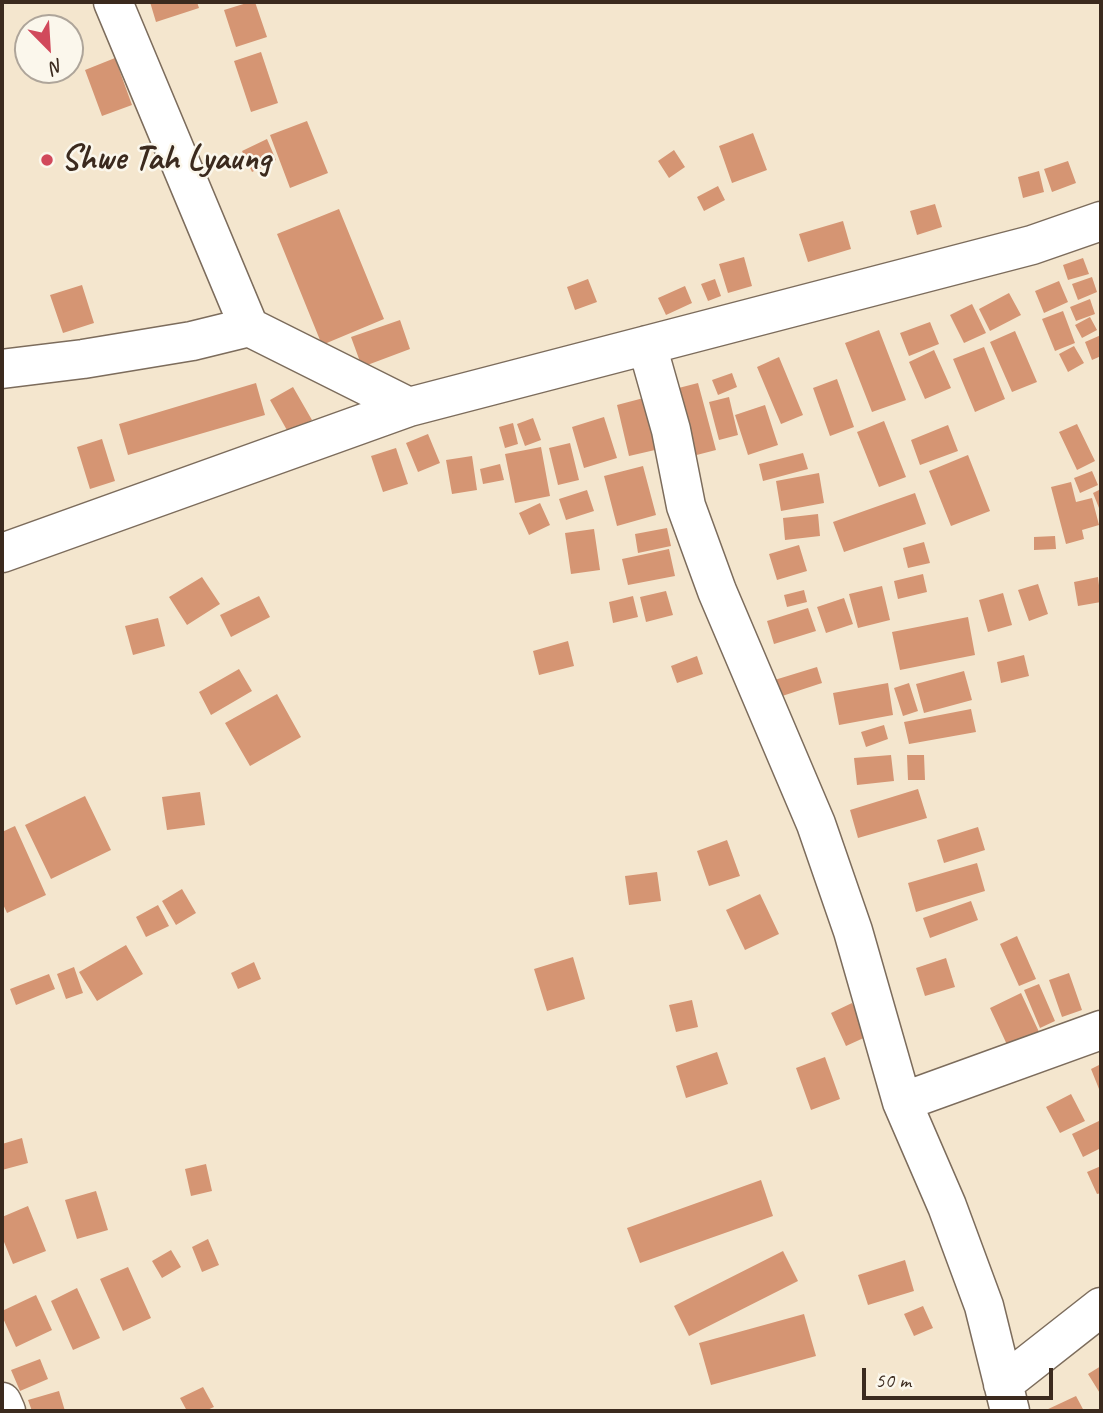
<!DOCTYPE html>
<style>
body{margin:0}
#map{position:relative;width:1103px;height:1413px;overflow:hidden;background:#f4e6ce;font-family:Caveat,sans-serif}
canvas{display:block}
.frame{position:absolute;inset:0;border:4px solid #3b2a1e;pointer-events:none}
.north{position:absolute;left:14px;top:14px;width:70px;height:70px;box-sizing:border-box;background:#fbf7ec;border:2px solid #aea59a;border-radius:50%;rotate:156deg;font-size:19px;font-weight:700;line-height:28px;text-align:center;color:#3b2a1e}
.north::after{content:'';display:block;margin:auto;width:24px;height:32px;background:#d1495b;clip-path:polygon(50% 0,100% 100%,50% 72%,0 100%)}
.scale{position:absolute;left:862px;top:1368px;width:191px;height:32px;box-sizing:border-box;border:4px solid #3b2a1e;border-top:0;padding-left:9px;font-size:21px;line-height:24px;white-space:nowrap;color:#3b2a1e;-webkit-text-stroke:5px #fbf7ec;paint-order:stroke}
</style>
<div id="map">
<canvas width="1103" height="1413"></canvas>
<div class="frame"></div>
<div class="north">N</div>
<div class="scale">50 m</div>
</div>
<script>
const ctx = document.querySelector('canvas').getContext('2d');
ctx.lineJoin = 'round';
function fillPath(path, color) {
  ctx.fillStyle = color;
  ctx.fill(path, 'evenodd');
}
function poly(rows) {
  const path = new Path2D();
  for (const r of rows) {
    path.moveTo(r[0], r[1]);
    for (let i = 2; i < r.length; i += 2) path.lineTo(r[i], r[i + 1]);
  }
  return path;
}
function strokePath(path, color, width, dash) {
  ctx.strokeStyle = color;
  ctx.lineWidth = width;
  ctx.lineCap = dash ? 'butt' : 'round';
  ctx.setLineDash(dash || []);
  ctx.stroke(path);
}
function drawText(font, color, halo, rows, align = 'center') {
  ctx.font = font + ' Caveat,sans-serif';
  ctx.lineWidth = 5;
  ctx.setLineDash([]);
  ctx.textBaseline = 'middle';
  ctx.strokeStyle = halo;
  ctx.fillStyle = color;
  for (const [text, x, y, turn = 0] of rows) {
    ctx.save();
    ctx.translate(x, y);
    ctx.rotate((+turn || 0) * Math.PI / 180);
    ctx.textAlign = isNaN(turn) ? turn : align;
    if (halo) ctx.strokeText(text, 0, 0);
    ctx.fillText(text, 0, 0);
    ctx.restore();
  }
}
const building = poly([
 [150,2,197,2,199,8,156,22],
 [250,2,255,2,267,37,236,47,224,10],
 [261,52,278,103,251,112,234,61],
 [115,58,132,105,102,116,85,70],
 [307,121,328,173,290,188,270,135],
 [753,133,767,170,732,183,719,146],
 [267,139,276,160,252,172,242,151],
 [674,150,685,167,669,178,658,161],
 [1068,161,1076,183,1052,192,1044,169],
 [1039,171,1044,192,1023,198,1018,177],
 [718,186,725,200,704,211,697,197],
 [935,204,942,227,917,235,910,211],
 [339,209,384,319,322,345,277,234],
 [843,221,851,249,808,262,799,234],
 [744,257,752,286,728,293,719,264],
 [1083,258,1089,274,1068,280,1063,265],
 [1092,277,1097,292,1078,300,1072,284],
 [588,279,597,302,575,310,567,287],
 [715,279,721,296,708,301,701,284],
 [1059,281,1068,302,1044,313,1035,291],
 [82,285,94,323,63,333,50,295],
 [685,286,692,303,666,315,658,298],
 [1009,293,1021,315,990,331,979,309],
 [1090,299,1095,314,1076,321,1070,307],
 [972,304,986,333,964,343,950,315],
 [1063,311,1075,343,1055,351,1042,319],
 [1090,317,1097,330,1082,338,1075,325],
 [400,320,410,349,362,367,351,337],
 [930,322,939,344,909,356,900,333],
 [879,330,906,400,872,412,845,343],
 [1015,331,1037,382,1012,392,990,342],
 [1101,335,1101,356,1092,360,1085,342],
 [1074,346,1084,363,1068,372,1059,354],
 [984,347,1005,399,975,412,953,359],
 [934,350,951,388,925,399,909,362],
 [779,357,803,415,781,424,757,367],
 [732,373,737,387,718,395,712,380],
 [837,379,854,427,830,436,813,388],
 [256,383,265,415,128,455,119,424],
 [698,383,716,450,685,458,667,391],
 [293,387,312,420,288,432,270,400],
 [655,395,668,447,629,456,617,405],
 [729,397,738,435,719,440,709,402],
 [765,405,778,445,748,455,735,415],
 [604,417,617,458,584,468,572,427],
 [533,418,541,440,525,446,517,424],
 [884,421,906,477,879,487,857,432],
 [513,423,518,444,505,448,499,427],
 [1077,424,1095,461,1077,470,1059,432],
 [948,425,958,451,920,465,911,440],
 [428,434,440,463,418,472,406,443],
 [102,439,115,481,90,489,77,447],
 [570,443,579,480,558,485,549,448],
 [541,447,550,496,515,503,505,454],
 [396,448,408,484,383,492,371,456],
 [803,453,808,469,763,481,759,464],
 [968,455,990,511,951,526,929,471],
 [472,456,477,490,452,494,446,460],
 [500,464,504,480,483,484,480,469],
 [643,466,656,515,617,526,604,476],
 [1092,471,1098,485,1080,493,1074,478],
 [819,473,824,503,781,511,776,481],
 [1071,482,1076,502,1092,498,1099,525,1082,530,1084,539,1066,544,1051,487],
 [1101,489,1101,513,1093,493],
 [587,490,594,511,566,520,559,499],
 [915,493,926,524,844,552,833,522],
 [540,503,550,525,529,535,519,513],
 [818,514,820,536,785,540,783,518],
 [667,528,671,546,638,553,635,534],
 [594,529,600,570,571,574,565,533],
 [1055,536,1056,549,1034,550,1034,537],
 [924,542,930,563,908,568,903,548],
 [799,545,807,571,777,580,769,554],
 [669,549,675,576,628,585,622,559],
 [923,574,927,592,898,599,894,581],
 [202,577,220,604,187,625,169,597],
 [1098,577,1101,602,1078,606,1074,582],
 [1038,584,1048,614,1029,621,1018,590],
 [882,586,890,620,858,628,849,594],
 [804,590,807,602,787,607,784,595],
 [666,591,673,615,646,622,640,597],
 [1003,593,1012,625,988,632,979,600],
 [259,596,270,617,231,637,220,615],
 [633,596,638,617,613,623,609,602],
 [844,598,853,624,826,633,817,607],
 [808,608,816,631,774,644,767,621],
 [968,617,975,655,900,670,892,632],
 [158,618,165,646,133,655,125,626],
 [568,641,574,666,539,675,533,651],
 [1024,655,1029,676,1001,683,997,662],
 [697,656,703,674,677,683,671,666],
 [817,667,822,683,773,699,768,682],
 [239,669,252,691,211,715,199,692],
 [964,671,972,700,924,713,916,684],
 [888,683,893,715,839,725,833,693],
 [909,683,918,711,903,716,894,688],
 [277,694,301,737,250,766,225,723],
 [971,709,976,732,909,744,904,722],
 [884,725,888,739,866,747,861,732],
 [891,755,894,781,857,785,854,758],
 [907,755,924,755,925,780,908,780],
 [918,789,927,818,858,838,850,810],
 [200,792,205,825,167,830,162,797],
 [85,796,111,850,51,879,25,825],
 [15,826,46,895,7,913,2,902,2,832],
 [978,827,985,850,944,863,937,840],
 [727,840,740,876,709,886,697,851],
 [977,863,985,891,916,912,908,883],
 [657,872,661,901,629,905,625,876],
 [182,889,196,913,176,925,162,901],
 [760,894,779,934,745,950,726,910],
 [971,901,978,920,930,938,923,918],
 [158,905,169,926,146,937,136,917],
 [1017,936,1036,979,1019,986,1000,944],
 [126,945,143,974,97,1001,79,972],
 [573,957,585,999,547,1011,534,969],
 [946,958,955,987,925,996,916,968],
 [254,962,261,979,238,989,231,973],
 [74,967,83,993,66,999,57,974],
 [1069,973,1082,1010,1062,1017,1049,980],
 [49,974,55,989,16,1005,10,989],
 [1039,984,1055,1021,1040,1028,1024,990],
 [1021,993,1040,1034,1009,1049,990,1008],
 [692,1000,698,1027,676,1032,669,1005],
 [852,1003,868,1036,846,1046,831,1013],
 [717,1052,728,1084,686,1098,676,1066],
 [825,1057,840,1099,811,1110,796,1068],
 [1101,1064,1101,1094,1091,1069],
 [1071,1094,1085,1121,1060,1133,1046,1107],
 [1101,1120,1101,1148,1083,1157,1072,1134],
 [22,1138,28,1163,2,1170,2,1144],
 [206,1164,212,1191,191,1196,185,1169],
 [1101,1166,1101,1193,1097,1194,1087,1172],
 [761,1180,773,1216,640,1263,627,1228],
 [96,1191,108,1230,77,1239,65,1200],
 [28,1206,46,1251,13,1264,2,1237,2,1217],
 [208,1239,219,1265,202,1272,192,1247],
 [171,1250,181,1267,162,1278,152,1261],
 [783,1251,798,1281,689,1336,674,1306],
 [905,1260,914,1291,868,1305,858,1275],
 [128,1267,151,1318,123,1331,100,1279],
 [77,1288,100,1338,73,1350,51,1301],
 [36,1295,52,1330,16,1347,2,1316,2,1311],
 [923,1306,933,1328,914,1336,904,1314],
 [804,1314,816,1356,711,1385,699,1343],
 [40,1359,48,1379,20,1391,11,1370],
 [1101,1366,1101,1395,1088,1374],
 [203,1387,214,1407,205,1411,187,1411,180,1398],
 [59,1391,65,1411,32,1411,28,1400],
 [1076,1396,1084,1411,1044,1411]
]);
const minor = poly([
 [113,2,249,327],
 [647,345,671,430,686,506,717,591,816,824,853,931,902,1102,947,1206,984,1306,1010,1411],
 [2,369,83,359,192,341,249,327,409,407],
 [2,553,409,407,1032,245,1101,221],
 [902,1102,1101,1030],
 [1003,1384,1101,1307],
 [2,1402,6,1411]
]);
const markers = [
 [47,160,7,"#d1495b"]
];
const poiNames = [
 ["Shwe Tah Lyaung",61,160]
];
fillPath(building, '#d59573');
strokePath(minor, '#7c6c5c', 41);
strokePath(minor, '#fff', 38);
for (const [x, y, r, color] of markers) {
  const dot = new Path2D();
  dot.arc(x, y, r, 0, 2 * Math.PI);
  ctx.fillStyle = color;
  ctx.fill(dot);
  strokePath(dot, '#fbf7ec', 2.5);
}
drawText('bold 35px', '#3b2a1e', '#fbf7ec', poiNames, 'left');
</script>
